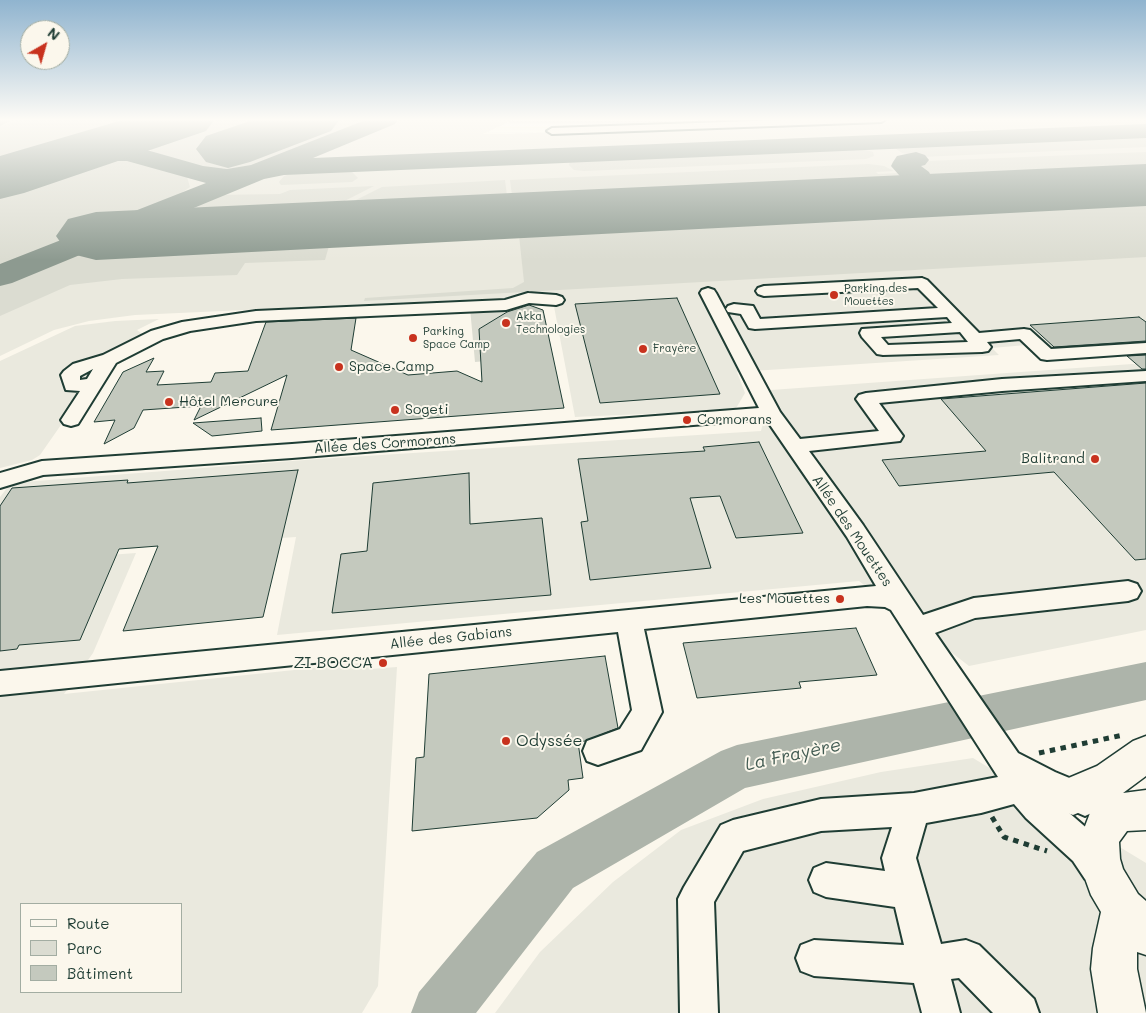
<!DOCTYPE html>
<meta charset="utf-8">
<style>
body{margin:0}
#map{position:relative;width:1146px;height:1013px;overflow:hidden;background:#fbf7ec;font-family:Mali,sans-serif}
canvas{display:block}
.legend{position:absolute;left:20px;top:903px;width:162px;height:90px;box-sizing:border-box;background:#fbf7ec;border:1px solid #a3ada2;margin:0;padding:6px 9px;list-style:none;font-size:15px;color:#1f3d34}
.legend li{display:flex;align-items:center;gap:10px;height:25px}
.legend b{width:25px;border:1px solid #a3ada2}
.north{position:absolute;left:20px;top:20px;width:50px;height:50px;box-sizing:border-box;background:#fbf7ec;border:1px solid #a3ada2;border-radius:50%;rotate:38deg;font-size:14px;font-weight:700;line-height:20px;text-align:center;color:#1f3d34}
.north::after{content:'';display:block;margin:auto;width:18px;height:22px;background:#c8321e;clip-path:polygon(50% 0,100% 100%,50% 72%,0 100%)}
</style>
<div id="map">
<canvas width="1146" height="1013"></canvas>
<ul class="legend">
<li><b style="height:6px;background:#fbf7ec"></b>Route</li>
<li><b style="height:14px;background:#dbdcd1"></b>Parc</li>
<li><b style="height:14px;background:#c4c9be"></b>Bâtiment</li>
</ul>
<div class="north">N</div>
</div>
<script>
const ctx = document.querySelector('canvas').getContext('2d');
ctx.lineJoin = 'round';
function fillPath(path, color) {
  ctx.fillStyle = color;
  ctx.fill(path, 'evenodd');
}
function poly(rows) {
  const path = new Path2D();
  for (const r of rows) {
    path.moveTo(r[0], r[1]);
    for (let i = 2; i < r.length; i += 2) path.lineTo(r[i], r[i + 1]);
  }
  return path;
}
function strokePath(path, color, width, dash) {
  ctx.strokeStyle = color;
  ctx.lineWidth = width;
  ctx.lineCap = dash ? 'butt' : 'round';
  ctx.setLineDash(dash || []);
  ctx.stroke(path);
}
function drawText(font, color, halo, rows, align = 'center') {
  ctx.font = font + ' Mali,sans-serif';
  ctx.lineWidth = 4;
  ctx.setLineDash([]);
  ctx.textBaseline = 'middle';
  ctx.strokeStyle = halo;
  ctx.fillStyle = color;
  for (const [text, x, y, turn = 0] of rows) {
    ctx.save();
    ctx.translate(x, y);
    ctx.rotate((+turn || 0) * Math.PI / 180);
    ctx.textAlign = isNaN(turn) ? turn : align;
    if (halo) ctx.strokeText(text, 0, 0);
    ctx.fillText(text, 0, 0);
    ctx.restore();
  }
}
const built = poly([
 [0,119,375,119,251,168,306,172,1129,137,1120,133,509,159,508,152,301,160,401,119,515,119,483,134,506,134,905,119,1146,119,1146,351,1040,359,1026,345,992,348,999,355,737,372,745,393,735,410,575,417,552,296,135,315,89,321,54,330,0,356],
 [159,319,137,330,152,341,110,365,63,422,40,455,32,460,0,468,0,361,75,326,115,321],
 [1146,363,1146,630,969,666,859,581,277,635,296,537,0,557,0,497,11,483,318,459,761,431,771,390],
 [136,553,93,653,64,694,371,662,371,669,397,667,378,986,362,1013,0,1013,0,563],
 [21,904,181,904,181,992,21,992],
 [973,758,1146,863,1146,1013,495,1013,540,952,613,882,681,830,763,799,881,772]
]);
const green = poly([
 [26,119,150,119,0,165,0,126],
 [219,119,373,119,257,164,232,169,207,168,153,154,149,147,155,142,164,137],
 [1146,133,1146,147,921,157,902,153,895,148,895,147,905,144],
 [852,146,873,152,874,156,866,159,584,171,574,170,569,165,570,161,577,158],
 [1146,152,1146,175,957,184,933,179,917,167,919,164,928,161],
 [107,160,132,161,187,177,190,187,177,196,0,267,0,192,79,166],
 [869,164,884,166,894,171,876,172,878,174,898,173,907,181,897,186,513,204,510,180],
 [345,168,350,170,358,178,352,182,281,185,279,182,284,176,303,170],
 [505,180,508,204,332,212,382,187],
 [374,186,323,212,197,219,178,214,181,211,180,209,215,195,280,194,290,190],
 [1146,195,1146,257,364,301,365,298,513,288,524,282,518,226],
 [325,236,331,239,325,260,245,263,237,275,122,279,70,285,0,316,0,283,75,252,92,249,125,246],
 [517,305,479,329,481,357,486,361,475,362,470,308]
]);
const canal = poly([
 [0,119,8,119,10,121,0,126,0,119]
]);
const river = poly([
 [1146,662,1146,700,745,788,573,888,476,1013,411,1013,419,992,537,852,721,751,737,745,1146,662]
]);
const taxiway = poly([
 [368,119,398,119,395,124,313,158,1146,124,1146,138,284,175,264,179,12,283,0,286,0,264,206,183,127,161,91,161,46,171,37,169,33,163,37,157,91,145,129,145,203,166,227,169,251,165,368,119],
 [916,152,925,155,929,160,925,165,921,166,929,172,936,186,925,198,894,206,884,203,880,197,884,191,907,184,891,166,893,162,897,156,916,152]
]);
const runway = poly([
 [126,119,215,119,206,131,24,193,0,199,0,156,126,119],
 [256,119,340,119,331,131,250,162,228,168,206,162,196,149,206,136,256,119],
 [1146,164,1146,206,96,260,68,253,56,236,68,219,96,212,1146,164]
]);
const building = poly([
 [677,298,720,394,600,403,575,304,677,298],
 [529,305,543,310,564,408,271,430,287,375,194,420,201,406,143,410,134,428,104,444,115,420,94,422,123,372,154,358,146,372,164,371,157,385,211,382,215,373,248,371,266,322,356,318,351,350,408,375,457,371,482,382,479,329,507,312,529,305],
 [1139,317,1146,322,1146,341,1054,347,1030,325,1139,317],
 [1146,355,1146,369,1142,369,1127,356,1146,355],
 [1146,383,1146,559,1135,560,1054,472,899,486,882,460,986,451,941,399,1146,383],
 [261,418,262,431,212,436,193,423,261,418],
 [759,442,803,533,736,538,720,496,690,498,711,568,590,580,581,522,588,521,578,459,705,451,703,447,759,442],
 [298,470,263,617,123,631,158,546,119,549,80,640,19,645,17,649,0,651,0,506,12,488,128,480,127,483,298,470],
 [469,473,470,524,542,518,551,595,332,613,341,554,367,551,373,483,469,473],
 [856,628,877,675,799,682,801,688,697,698,683,643,856,628],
 [605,656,618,728,585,741,578,742,583,778,568,780,569,790,537,818,412,831,416,758,424,757,429,674,605,656]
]);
const path = poly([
 [1039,753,1123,735],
 [992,817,1004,837,1047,851]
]);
const minor = poly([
 [811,119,886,119,881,122,552,134,547,131,552,128,811,119],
 [922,278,927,280,979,333,1024,329,1030,330,1051,349,1146,343,1146,353,1047,360,1041,359,1020,339,987,342,991,347,988,351,982,352,883,355,877,354,862,337,860,333,862,329,952,323,947,317,755,329,749,328,741,314,728,312,726,309,728,306,734,304,753,306,760,319,938,308,918,288,764,296,758,294,756,291,758,288,764,286,922,278],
 [960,332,968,342,888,345,881,337,960,332],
 [708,288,714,290,716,293,780,412,800,439,879,431,856,399,859,395,866,393,1002,379,1146,371,1146,381,1002,391,879,403,903,436,900,441,809,451,863,525,923,615,974,598,1128,581,1137,584,1141,591,1137,598,1128,601,975,618,935,633,1018,753,1055,772,1096,789,1101,800,1096,811,1085,816,1060,805,1097,837,1109,855,1114,867,1109,879,1097,884,1085,879,1073,861,1026,818,1014,804,981,813,926,823,916,858,941,944,966,940,979,945,1034,999,1039,1013,993,1013,959,978,951,979,960,1013,922,1013,914,983,814,976,801,971,796,958,801,945,814,940,904,945,895,907,826,897,814,892,809,880,814,868,826,863,885,871,882,858,892,827,821,831,743,851,714,902,718,1013,680,1013,678,899,684,887,721,825,733,820,821,799,914,793,998,777,891,610,885,607,867,606,644,629,662,712,641,750,598,765,587,761,583,751,587,741,620,729,632,710,618,632,0,695,0,671,876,586,847,537,766,419,292,458,43,475,0,488,0,473,42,461,292,444,759,408,700,293,702,290,708,288],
 [528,293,556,295,562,297,564,300,562,303,556,305,529,303,506,310,256,321,190,331,163,339,116,363,78,424,71,426,64,424,61,420,80,391,66,390,61,375,64,371,73,364,103,355,151,331,182,322,256,311,505,300,528,293],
 [93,369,87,379,80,380,80,376,93,369]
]);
const major = poly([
 [1146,736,1146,776,1123,793,1146,790,1146,830,1127,831,1119,842,1120,859,1123,869,1138,894,1146,901,1146,955,1137,952,1137,969,1146,1013,1098,1013,1091,969,1093,948,1101,912,1091,895,1078,859,1079,842,1090,813,1097,805,1073,815,1059,810,1054,796,1059,782,1097,766,1133,741,1146,736]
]);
const markers = [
 [834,295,5,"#c8321e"],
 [506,323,5,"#c8321e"],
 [413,338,5,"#c8321e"],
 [643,349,5,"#c8321e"],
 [339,367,5,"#c8321e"],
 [169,402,5,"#c8321e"],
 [395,410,5,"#c8321e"],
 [687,420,5,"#c8321e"],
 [1095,459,5,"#c8321e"],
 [840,599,5,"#c8321e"],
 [383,663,5,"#c8321e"],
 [506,741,5,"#c8321e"]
];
const farPoinames = [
 ["Parking des",844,289],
 ["Mouettes",844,302],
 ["Akka",516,317],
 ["Technologies",516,330],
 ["Parking",423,332],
 ["Space Camp",423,345],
 ["Frayère",653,349]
];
const poiNames = [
 ["Space Camp",349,367],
 ["Hôtel Mercure",179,402],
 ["Sogeti",405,410],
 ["Cormorans",697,420],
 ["Balitrand",1085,459,"right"],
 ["Les Mouettes",830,599,"right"]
];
const streetNames = [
 ["Allée des Cormorans",385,444,-4],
 ["Allée des Mouettes",852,531,56],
 ["Allée des Gabians",451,638,-6]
];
const nearPoinames = [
 ["ZI BOCCA",373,663],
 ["Odyssée",516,741,"left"]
];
const nearWaternames = [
 ["La Frayère",793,755,-12]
];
fillPath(built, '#eae9de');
fillPath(green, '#dbdcd1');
fillPath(canal, '#adb4aa');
fillPath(river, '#adb4aa');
fillPath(taxiway, '#8d9a90');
fillPath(runway, '#8d9a90');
fillPath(building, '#c4c9be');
strokePath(building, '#1f3d34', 1);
strokePath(minor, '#1f3d34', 4);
strokePath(major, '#1f3d34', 3);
strokePath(path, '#1f3d34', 5, [5.5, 5.5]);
fillPath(minor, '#fbf7ec');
fillPath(major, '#fbf7ec');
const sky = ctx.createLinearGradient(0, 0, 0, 260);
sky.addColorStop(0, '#90b4cf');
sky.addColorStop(0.46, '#fdfbf6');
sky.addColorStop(1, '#fdfbf600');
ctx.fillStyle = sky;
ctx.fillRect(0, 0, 1146, 260);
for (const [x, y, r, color] of markers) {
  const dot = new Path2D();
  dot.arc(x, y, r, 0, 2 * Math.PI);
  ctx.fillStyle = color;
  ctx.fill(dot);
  strokePath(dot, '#fbf7ec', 2);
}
drawText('11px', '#1f3d34', '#fbf7ec', farPoinames, 'left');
drawText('14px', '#1f3d34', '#fbf7ec', poiNames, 'left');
drawText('14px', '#1f3d34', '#fbf7ec', streetNames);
drawText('16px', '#1f3d34', '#fbf7ec', nearPoinames, 'right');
drawText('italic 18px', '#425b52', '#fbf7ec', nearWaternames);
</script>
